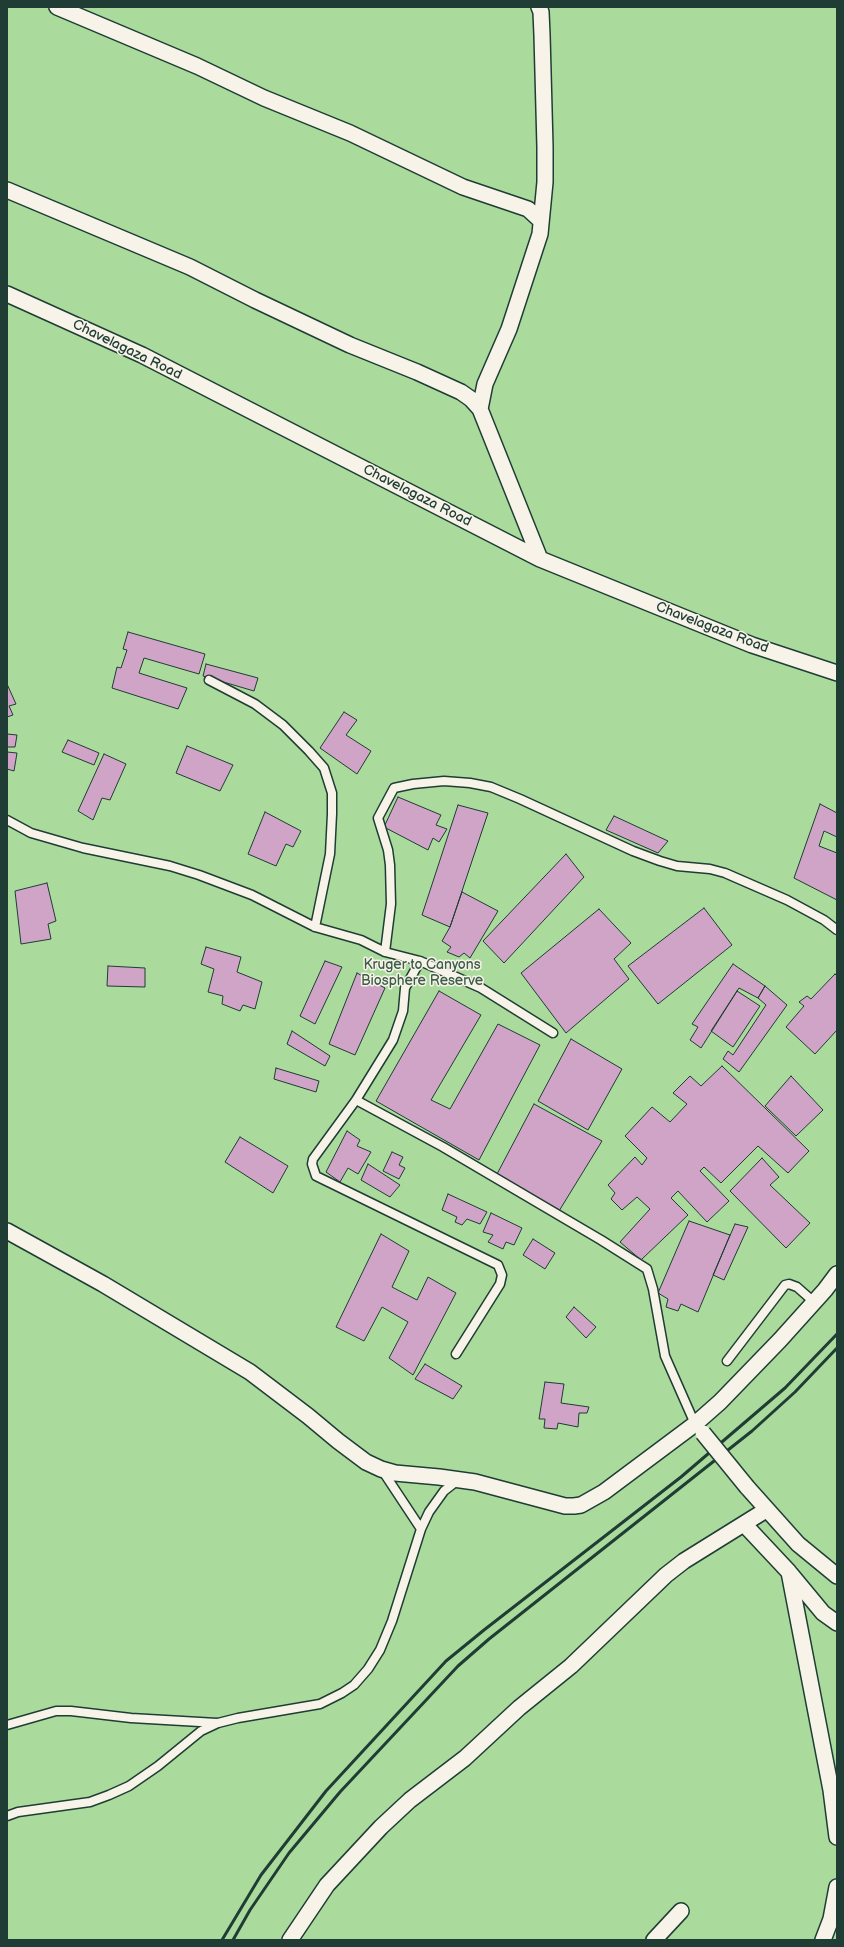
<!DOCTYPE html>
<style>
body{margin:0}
#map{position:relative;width:844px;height:1947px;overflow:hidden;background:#ebdbde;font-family:"Balsamiq Sans",sans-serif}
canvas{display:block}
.frame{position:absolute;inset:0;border:8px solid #1f3d34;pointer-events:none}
</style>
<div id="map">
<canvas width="844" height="1947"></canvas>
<div class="frame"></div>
</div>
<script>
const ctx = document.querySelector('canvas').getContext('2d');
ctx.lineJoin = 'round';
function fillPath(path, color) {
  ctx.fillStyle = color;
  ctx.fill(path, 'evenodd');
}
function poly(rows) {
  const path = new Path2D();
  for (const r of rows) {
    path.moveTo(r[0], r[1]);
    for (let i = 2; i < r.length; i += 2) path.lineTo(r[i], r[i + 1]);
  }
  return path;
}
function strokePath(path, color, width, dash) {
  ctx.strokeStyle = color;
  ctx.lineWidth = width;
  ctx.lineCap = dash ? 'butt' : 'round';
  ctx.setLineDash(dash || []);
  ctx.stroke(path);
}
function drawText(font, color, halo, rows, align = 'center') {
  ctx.font = font + ' "Balsamiq Sans",sans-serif';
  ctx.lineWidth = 3;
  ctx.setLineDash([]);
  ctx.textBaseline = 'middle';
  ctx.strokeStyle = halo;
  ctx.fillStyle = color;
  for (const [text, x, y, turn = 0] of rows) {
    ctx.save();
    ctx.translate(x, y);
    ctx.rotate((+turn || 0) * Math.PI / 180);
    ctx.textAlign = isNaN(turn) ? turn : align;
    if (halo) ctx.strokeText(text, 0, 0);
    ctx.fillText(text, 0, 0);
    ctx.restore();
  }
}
const green = poly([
 [7,7,837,7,837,1940,7,1940]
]);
const building = poly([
 [128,632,205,654,199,674,144,658,139,673,187,688,178,709,112,688,117,667,121,668,127,650,123,649,128,632],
 [206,664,258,678,254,691,203,676,206,664],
 [7,684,16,704,9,706,13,715,7,717,7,684],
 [344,712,357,720,346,735,371,751,357,774,320,748,344,712],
 [7,734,17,735,15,747,7,747,7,734],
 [68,740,99,753,94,765,62,752,68,740],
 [187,746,233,765,220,791,176,773,187,746],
 [7,752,17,753,14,771,7,769,7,752],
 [104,754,126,764,110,800,102,798,93,820,78,811,104,754],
 [398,797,441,815,436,825,447,829,439,842,433,838,428,850,384,827,398,797],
 [820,804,837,813,837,837,824,831,819,846,837,853,837,900,794,878,820,804],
 [458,805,488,813,450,927,422,915,458,805],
 [265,812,301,831,293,847,286,844,276,866,248,854,265,812],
 [614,816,668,841,658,853,606,830,614,816],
 [566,854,584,877,504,963,483,941,566,854],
 [47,883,56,921,48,924,51,939,21,944,15,891,47,883],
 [462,892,498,911,470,958,464,953,459,957,447,952,451,947,442,941,450,927,462,892],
 [704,908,732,945,658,1004,628,966,704,908],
 [599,909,631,943,614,959,629,979,566,1033,521,973,599,909],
 [206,947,241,957,237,972,262,982,255,1009,243,1005,240,1011,222,1004,223,996,208,992,214,969,201,964,206,947],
 [325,961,342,967,315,1024,300,1016,325,961],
 [733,964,765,986,758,998,739,988,701,1048,690,1040,698,1027,692,1024,733,964],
 [108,966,145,968,145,987,107,986,108,966],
 [357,973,385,988,355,1055,329,1044,357,973],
 [835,974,837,976,837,1030,815,1054,786,1027,804,1006,799,1002,807,996,811,999,835,974],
 [765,986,787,1005,739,1072,723,1059,728,1051,733,1055,766,1005,758,998,765,986],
 [439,991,481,1015,431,1100,450,1109,498,1024,540,1045,479,1160,376,1101,439,991],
 [737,991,760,1006,733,1047,711,1031,737,991],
 [292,1031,330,1056,325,1066,287,1044,292,1031],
 [571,1039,622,1069,588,1130,538,1101,571,1039],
 [722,1066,809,1151,788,1173,758,1146,721,1183,704,1167,700,1171,729,1201,707,1222,678,1191,671,1198,688,1215,641,1260,620,1242,650,1209,637,1197,622,1210,611,1199,615,1193,608,1185,635,1157,642,1165,647,1158,625,1136,652,1107,670,1122,687,1104,673,1093,690,1076,701,1086,722,1066],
 [276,1068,319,1081,316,1092,274,1079,276,1068],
 [791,1076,823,1110,796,1136,765,1106,791,1076],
 [534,1104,602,1141,559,1211,497,1174,534,1104],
 [347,1131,360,1140,357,1146,371,1152,358,1174,348,1168,340,1182,326,1172,347,1131],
 [240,1137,288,1166,273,1193,225,1162,240,1137],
 [392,1152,403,1157,399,1165,405,1168,399,1179,383,1171,392,1152],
 [762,1158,779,1177,770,1185,810,1223,786,1248,730,1191,762,1158],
 [368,1164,400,1185,390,1197,361,1180,368,1164],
 [448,1194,487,1212,480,1224,467,1219,462,1225,455,1222,457,1217,442,1210,448,1194],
 [491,1213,522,1228,514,1245,506,1242,503,1249,488,1242,493,1235,483,1232,491,1213],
 [689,1221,730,1235,698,1312,681,1304,678,1311,666,1307,668,1299,658,1293,689,1221],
 [735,1224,748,1227,724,1280,713,1275,735,1224],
 [381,1234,409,1251,392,1287,417,1300,428,1277,456,1293,413,1375,389,1358,408,1322,382,1307,364,1341,336,1327,381,1234],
 [533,1239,555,1253,545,1269,523,1255,533,1239],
 [574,1307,596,1327,586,1338,566,1317,574,1307],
 [425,1364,462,1386,453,1399,415,1379,425,1364],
 [545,1382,564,1384,561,1403,589,1407,587,1413,579,1413,578,1427,558,1423,557,1429,544,1428,545,1419,539,1419,545,1382]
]);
const lane = poly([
 [209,680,255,704,283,725,309,751,324,768,332,793,332,814,330,854,315,927],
 [7,820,31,833,83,848,170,866,199,875,252,895,315,927,361,940,385,952,420,961,405,988,403,1011,393,1040,356,1100,313,1159,312,1164,316,1176,498,1265,502,1275,500,1284,456,1354],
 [385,952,391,904,390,865,388,850,378,818,394,788,413,784,444,781,470,783,491,787,520,799,633,851,660,861,677,866,710,869,725,873,787,900,824,920,837,930],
 [420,961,481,988,553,1033],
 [356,1100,443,1147,601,1240,647,1269,653,1289,665,1356,695,1424],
 [727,1361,785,1285,789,1284,797,1287,814,1302],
 [382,1470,421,1529],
 [7,1725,56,1711,71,1711,131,1718,217,1723],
 [7,1816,18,1812,90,1802,109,1795,129,1786,158,1766,201,1731,218,1723,238,1718,320,1704,342,1693,354,1685,368,1669,380,1650,392,1621,421,1529,429,1512,444,1491,458,1480]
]);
const street = poly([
 [57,7,197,66,264,98,350,133,463,187,528,209,541,221],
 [7,190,190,267,255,300,350,345,417,372,461,392,471,399,480,409,540,559],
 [7,294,142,355,540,559,752,645,837,673],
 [480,409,485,384,509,329,540,234,545,182,545,147,542,35,541,12,539,7],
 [7,1231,103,1284,250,1372,308,1416,338,1441,366,1462,381,1469,395,1473,439,1477,475,1482,565,1506,574,1506,581,1505,604,1492,695,1424,720,1402,780,1340,825,1290,837,1274],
 [747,1487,798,1544,837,1576],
 [744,1524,789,1572,823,1613,837,1623],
 [789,1572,831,1790,837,1837],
 [290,1940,327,1885,381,1827,410,1800,465,1758,519,1708,571,1666,666,1575,684,1561,766,1510],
 [654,1940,681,1911],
 [823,1940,831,1919,837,1887]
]);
const rail = poly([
 [222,1940,261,1875,326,1791,446,1661,484,1630,681,1477,785,1388,837,1334],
 [233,1940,250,1910,289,1853,340,1792,458,1666,489,1639,752,1431,795,1392,837,1348]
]);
const streetBridge = poly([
 [703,1433,747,1487]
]);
const streetNames = [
 ["Chavelagaza Road",127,350,26],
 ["Chavelagaza Road",417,496,27],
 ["Chavelagaza Road",712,628,21]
];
const parkNames = [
 ["Kruger to Canyons",422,965],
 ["Biosphere Reserve",422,981]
];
fillPath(green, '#aadb9c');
fillPath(building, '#d0a4c6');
strokePath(building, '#1f3d34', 1);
strokePath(lane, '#1f3d34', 11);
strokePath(street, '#1f3d34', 18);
strokePath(lane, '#f7f3e8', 8);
strokePath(street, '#f7f3e8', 15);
strokePath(rail, '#1f3d34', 3);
strokePath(streetBridge, '#1f3d34', 18, []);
strokePath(streetBridge, '#f7f3e8', 15);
drawText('14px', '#1f3d34', '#f7f3e8', streetNames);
drawText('14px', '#3b5d49', '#f7f3e8', parkNames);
</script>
